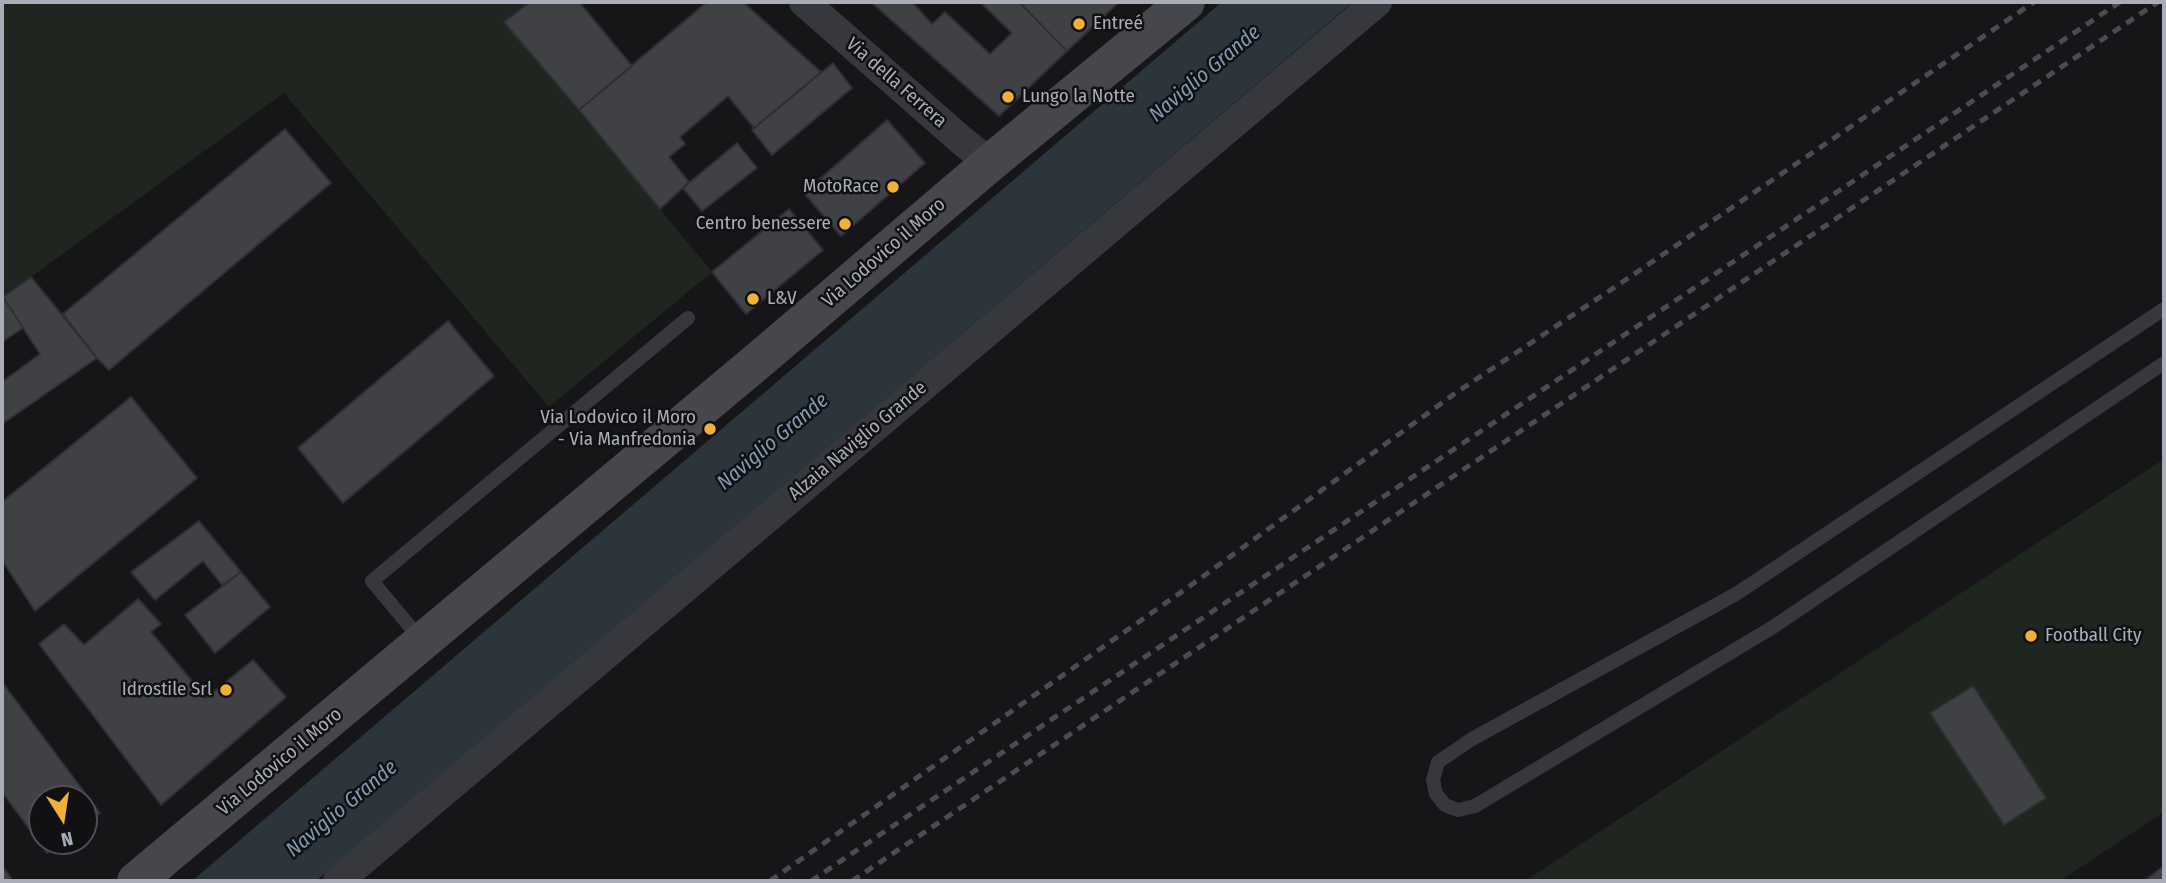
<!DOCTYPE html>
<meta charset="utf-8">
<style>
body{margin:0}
#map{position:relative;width:2166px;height:883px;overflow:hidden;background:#161618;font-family:"Fira Sans Condensed",sans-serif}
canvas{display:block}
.frame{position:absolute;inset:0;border:4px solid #a8adb8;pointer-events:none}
.north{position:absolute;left:28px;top:785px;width:70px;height:70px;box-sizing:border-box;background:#111113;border:2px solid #4d4f55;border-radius:50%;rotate:168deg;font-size:19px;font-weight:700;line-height:28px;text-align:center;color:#a8adb8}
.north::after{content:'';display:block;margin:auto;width:24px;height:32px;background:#f2b134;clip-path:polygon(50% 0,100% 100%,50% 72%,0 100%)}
</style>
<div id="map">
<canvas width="2166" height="883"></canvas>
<div class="frame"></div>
<div class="north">N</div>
</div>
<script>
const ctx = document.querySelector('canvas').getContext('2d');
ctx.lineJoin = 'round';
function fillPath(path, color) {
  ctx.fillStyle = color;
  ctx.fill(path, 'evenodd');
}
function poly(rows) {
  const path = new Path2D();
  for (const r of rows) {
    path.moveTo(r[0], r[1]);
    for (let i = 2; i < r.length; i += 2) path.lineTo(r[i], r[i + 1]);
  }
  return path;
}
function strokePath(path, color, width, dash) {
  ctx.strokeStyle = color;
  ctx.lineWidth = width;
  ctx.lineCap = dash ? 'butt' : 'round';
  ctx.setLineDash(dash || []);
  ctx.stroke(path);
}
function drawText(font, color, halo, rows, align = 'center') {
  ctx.font = font + ' "Fira Sans Condensed",sans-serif';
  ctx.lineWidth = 5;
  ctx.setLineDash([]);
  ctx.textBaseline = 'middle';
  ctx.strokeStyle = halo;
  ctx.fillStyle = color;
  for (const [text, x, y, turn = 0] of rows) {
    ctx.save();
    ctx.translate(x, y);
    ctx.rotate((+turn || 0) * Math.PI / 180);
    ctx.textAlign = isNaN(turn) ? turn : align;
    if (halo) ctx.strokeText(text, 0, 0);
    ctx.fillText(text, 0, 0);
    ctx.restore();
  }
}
const green = poly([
 [2,2,530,2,505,23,712,272,549,407,284,93,2,298],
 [2164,459,2164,812,2060,881,1525,881]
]);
const water = poly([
 [1222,2,1353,2,316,881,192,881]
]);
const building = poly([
 [530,2,579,2,632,66,579,110,504,22,530,2],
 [707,2,743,2,821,72,754,128,728,96,680,137,685,144,669,157,689,182,660,209,579,110,707,2],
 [871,2,912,2,932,24,945,12,990,54,1012,33,980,2,1019,2,1067,51,999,116,871,2],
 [1019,2,1119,2,1067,51,1019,2],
 [833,63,852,88,772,155,752,130,833,63],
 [887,120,925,163,841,236,804,193,887,120],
 [285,129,331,183,109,370,97,358,63,314,285,129],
 [737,143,757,168,702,211,683,188,737,143],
 [789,209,823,250,746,314,712,272,789,209],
 [31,277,97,358,2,424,2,382,40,354,3,297,31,277],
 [3,297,23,328,2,342,2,298,3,297],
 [448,321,494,376,343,503,298,448,448,321],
 [131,397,197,478,35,611,2,560,2,502,131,397],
 [199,521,241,572,222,585,203,561,155,600,131,572,199,521],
 [241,572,270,607,215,653,185,615,241,572],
 [138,599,161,624,151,632,206,698,253,660,286,697,161,805,39,644,64,624,84,645,138,599],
 [2,682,100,813,84,825,84,799,42,799,42,841,63,841,47,853,2,792,2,682],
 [1973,686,2046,798,2004,825,1930,713,1973,686],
 [2,866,11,878,7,881,2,881,2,866],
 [2164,866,2164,881,2144,881,2164,866]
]);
const lane = poly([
 [2164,309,1736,594,1472,739,1438,762,1433,780,1436,794,1445,805,1458,810,1475,806,1773,627,2164,363],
 [422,641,372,581,688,318]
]);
const street = poly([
 [804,2,961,140,990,163],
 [338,881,1377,2]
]);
const secondary = poly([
 [136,881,759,360,990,163,1186,2]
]);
const rail = poly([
 [770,881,1187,588,1457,392,1621,283,2034,2],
 [811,881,2120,2],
 [852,881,2158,2]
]);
const markers = [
 [1079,24,7,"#f2b134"],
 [1008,97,7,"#f2b134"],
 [893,187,7,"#f2b134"],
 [845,224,7,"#f2b134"],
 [753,299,7,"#f2b134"],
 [710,429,7,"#f2b134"],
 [2031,636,7,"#f2b134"],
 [226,690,7,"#f2b134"]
];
const poiNames = [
 ["Entreé",1093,24],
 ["Lungo la Notte",1022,97],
 ["MotoRace",879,187,"right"],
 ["Centro benessere",831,224,"right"],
 ["L&V",767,299],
 ["Via Lodovico il Moro",696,418,"right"],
 ["- Via Manfredonia",696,440,"right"],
 ["Football City",2045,636],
 ["Idrostile Srl",212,690,"right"]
];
const streetNames = [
 ["Via della Ferrera",896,83,41],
 ["Via Lodovico il Moro",884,253,-41],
 ["Alzaia Naviglio Grande",858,441,-40],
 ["Via Lodovico il Moro",280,762,-40]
];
const waterNames = [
 ["Naviglio Grande",1205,74,-40],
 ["Naviglio Grande",773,442,-40],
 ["Naviglio Grande",342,809,-40]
];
fillPath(green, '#1e261f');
fillPath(water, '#2c353c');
fillPath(building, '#404145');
strokePath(building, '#303034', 2);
strokePath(lane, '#37383d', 14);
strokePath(street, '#37383d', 30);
strokePath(secondary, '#45474d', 38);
strokePath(rail, '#4a4c52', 5, [9, 7]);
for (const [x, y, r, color] of markers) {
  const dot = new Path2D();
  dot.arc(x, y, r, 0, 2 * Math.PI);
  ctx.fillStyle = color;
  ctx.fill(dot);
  strokePath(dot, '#111113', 2.5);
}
drawText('19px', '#a8adb8', '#111113', poiNames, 'left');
drawText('19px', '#a8adb8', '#111113', streetNames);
drawText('italic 21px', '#7f9bb3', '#111113', waterNames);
</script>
